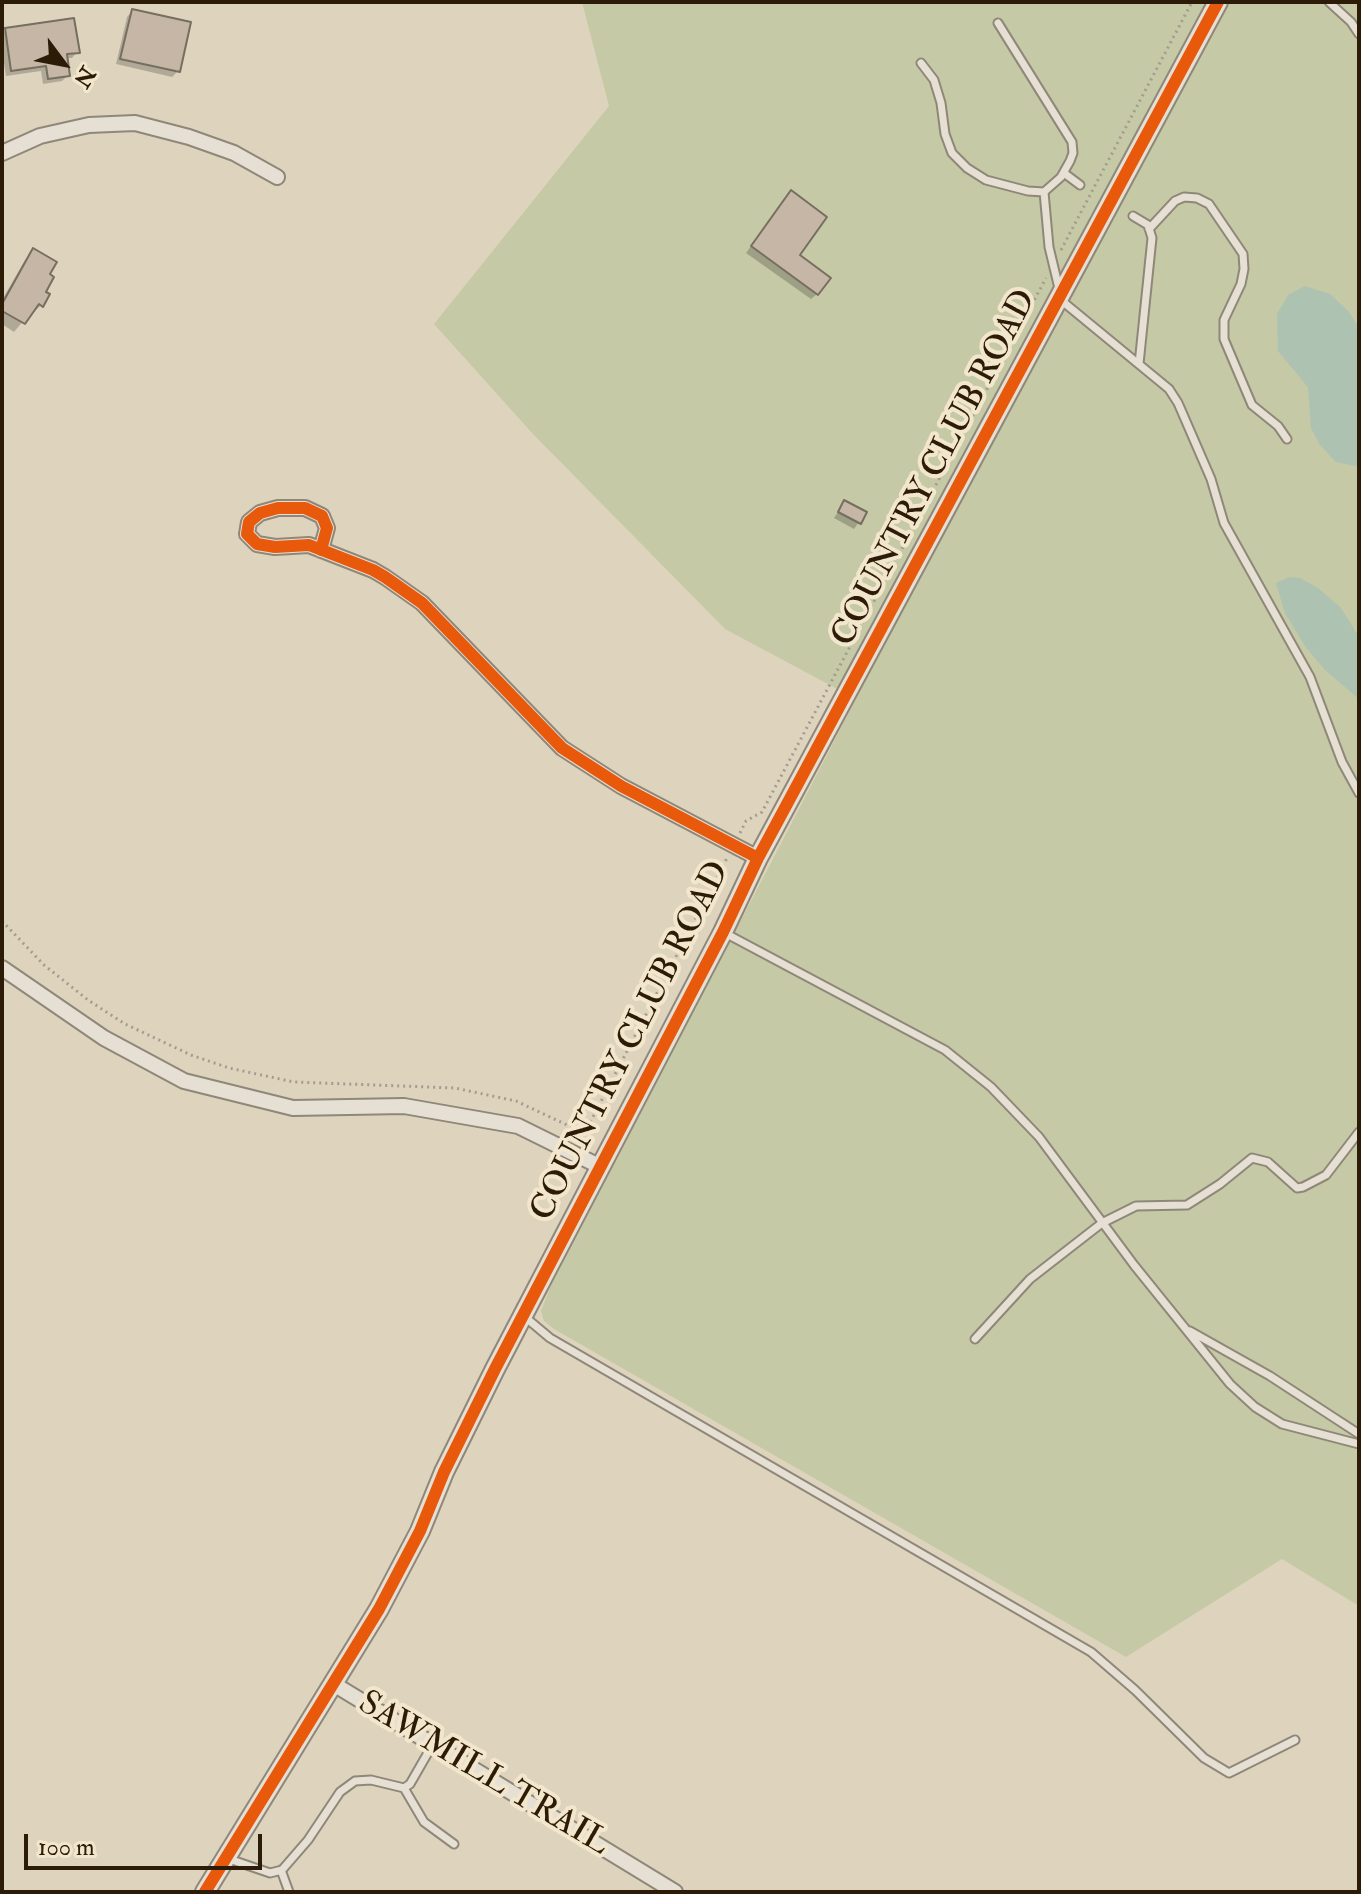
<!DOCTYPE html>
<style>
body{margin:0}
#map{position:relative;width:1361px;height:1894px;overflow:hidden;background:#ded4be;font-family:"IM FELL Double Pica",serif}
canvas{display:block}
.frame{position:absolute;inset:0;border:4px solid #2c1b06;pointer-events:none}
.north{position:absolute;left:24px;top:24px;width:80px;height:80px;-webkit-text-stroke:6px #f2e6cc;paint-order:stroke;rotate:122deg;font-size:22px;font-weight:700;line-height:32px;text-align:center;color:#2c1b06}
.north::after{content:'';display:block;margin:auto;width:28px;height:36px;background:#2c1b06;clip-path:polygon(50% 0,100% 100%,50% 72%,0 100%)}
.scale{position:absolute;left:24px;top:1834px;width:238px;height:36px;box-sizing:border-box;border:4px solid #2c1b06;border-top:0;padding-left:10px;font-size:24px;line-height:28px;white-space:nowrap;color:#2c1b06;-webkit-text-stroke:6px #f2e6cc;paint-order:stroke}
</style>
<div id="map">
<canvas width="1361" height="1894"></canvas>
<div class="frame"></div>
<div class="north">N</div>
<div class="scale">100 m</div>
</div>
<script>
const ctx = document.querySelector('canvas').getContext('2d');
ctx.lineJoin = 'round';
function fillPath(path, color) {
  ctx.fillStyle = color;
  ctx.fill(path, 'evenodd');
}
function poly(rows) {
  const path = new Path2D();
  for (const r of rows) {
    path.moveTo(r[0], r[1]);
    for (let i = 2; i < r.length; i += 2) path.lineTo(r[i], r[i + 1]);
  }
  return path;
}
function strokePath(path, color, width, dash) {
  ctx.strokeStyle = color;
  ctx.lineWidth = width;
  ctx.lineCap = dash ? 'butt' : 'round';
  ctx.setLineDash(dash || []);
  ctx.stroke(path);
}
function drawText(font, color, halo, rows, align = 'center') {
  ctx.font = font + ' "IM FELL Double Pica",serif';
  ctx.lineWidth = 8;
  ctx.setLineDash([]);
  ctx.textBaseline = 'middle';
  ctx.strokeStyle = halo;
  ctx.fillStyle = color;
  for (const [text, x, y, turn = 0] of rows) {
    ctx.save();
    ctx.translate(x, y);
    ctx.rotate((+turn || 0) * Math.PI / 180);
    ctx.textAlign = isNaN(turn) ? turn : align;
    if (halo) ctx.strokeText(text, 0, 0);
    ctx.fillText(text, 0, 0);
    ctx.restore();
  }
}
const green = poly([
 [582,2,1359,2,1359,1606,1282,1559,1126,1657,554,1329,544,1321,541,1311,550,1288,856,699,725,629,533,434,434,324,609,106]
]);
const water = poly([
 [1305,286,1330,294,1349,312,1359,328,1359,467,1336,462,1320,445,1311,428,1308,387,1278,351,1277,314,1288,295],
 [1289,577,1300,578,1318,588,1341,608,1359,637,1359,699,1325,670,1305,646,1285,613,1276,583]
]);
const shadow = poly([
 [132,11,178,71,172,77,116,64,127,17],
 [6,30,77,52,72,58,65,58,68,75,62,81,43,84,41,71,6,76,2,50,2,34],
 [785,199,797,255,817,294,811,299,746,253],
 [34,251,47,275,41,305,32,314,30,313,14,332,2,324,2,300,25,260],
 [844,503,865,513,854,529,834,518]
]);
const building = poly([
 [132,9,191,22,180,72,120,59,132,9],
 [74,18,80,53,67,54,70,76,48,79,46,66,11,71,5,28,74,18],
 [791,190,827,217,800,255,831,278,818,295,751,246,791,190],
 [33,248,57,262,50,274,54,277,46,292,50,294,43,307,39,304,25,324,2,311,2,304,33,248],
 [844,500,867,512,861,524,838,512,844,500]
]);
const path = poly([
 [1061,250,1192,2],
 [740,833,746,821,762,812,1046,278],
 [2,921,44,965,88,1000,125,1024,191,1055,229,1068,294,1082,455,1088,516,1101,584,1133],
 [582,1138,727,858]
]);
const service = poly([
 [1329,2,1351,22,1359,34],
 [921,63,934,80,941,103,945,134,952,153,967,168,986,180,1028,191,1044,192,1061,177,1070,161,1073,153,1072,142,998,23],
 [1064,173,1080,185],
 [1044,192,1049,247,1062,301,1169,389,1178,403,1211,479,1224,523,1310,677,1342,762,1359,793],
 [1133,216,1148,225,1152,238,1139,364],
 [1149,229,1175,201,1184,197,1197,198,1209,204,1243,254,1244,269,1241,284,1224,320,1224,339,1252,405,1278,426,1287,439],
 [723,932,945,1050,991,1087,1039,1137,1134,1265,1230,1384,1255,1407,1282,1424,1359,1444],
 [525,1317,550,1338,1091,1652,1135,1690,1204,1758,1229,1773,1295,1740],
 [1190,1331,1270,1376,1359,1434],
 [975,1339,1030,1279,1102,1223,1136,1206,1187,1205,1220,1184,1252,1158,1268,1162,1297,1188,1303,1187,1326,1175,1359,1132],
 [404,1788,424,1822,454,1844],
 [229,1859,270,1873,282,1870,308,1840,340,1792,355,1781,371,1780,404,1788,410,1784,433,1744],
 [281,1870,289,1892]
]);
const minor = poly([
 [2,153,40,136,89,125,135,123,189,137,234,153,277,177],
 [321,550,327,528,322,516,305,508,278,508,260,513,249,522,247,534,257,544,275,547,309,545,373,570,385,577,422,603,562,748,621,786,758,858],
 [2,968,104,1038,184,1081,293,1108,404,1106,518,1126,599,1166],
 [332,1683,675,1892]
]);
const tertiary = poly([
 [205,1892,379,1609,420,1531,444,1472,495,1369,723,932,758,858,1218,2]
]);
const cycleway = poly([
 [321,550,327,528,322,516,305,508,278,508,260,513,249,522,247,534,257,544,275,547,309,545,373,570,385,577,422,603,562,748,621,786,758,858],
 [205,1892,379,1609,420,1531,444,1472,495,1369,723,932,758,858,1218,2]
]);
const streetNames = [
 ["COUNTRY CLUB ROAD",936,469,-62],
 ["COUNTRY CLUB ROAD",632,1042,-63],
 ["SAWMILL TRAIL",483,1775,31]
];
fillPath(green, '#c5c9a5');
fillPath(water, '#adc2b1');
fillPath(shadow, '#0003');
fillPath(building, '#c6b6a6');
strokePath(building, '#766e5f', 2);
strokePath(service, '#8f8778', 11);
strokePath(minor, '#8f8778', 18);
strokePath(tertiary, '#8f8778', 22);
strokePath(path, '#a29c91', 3, [2, 4]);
strokePath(service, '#e5dfd4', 7);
strokePath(minor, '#e5dfd4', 14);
strokePath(tertiary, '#e5dfd4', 18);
strokePath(cycleway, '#e8590c', 12);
drawText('34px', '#2c1b06', '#f2e6cc', streetNames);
</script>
